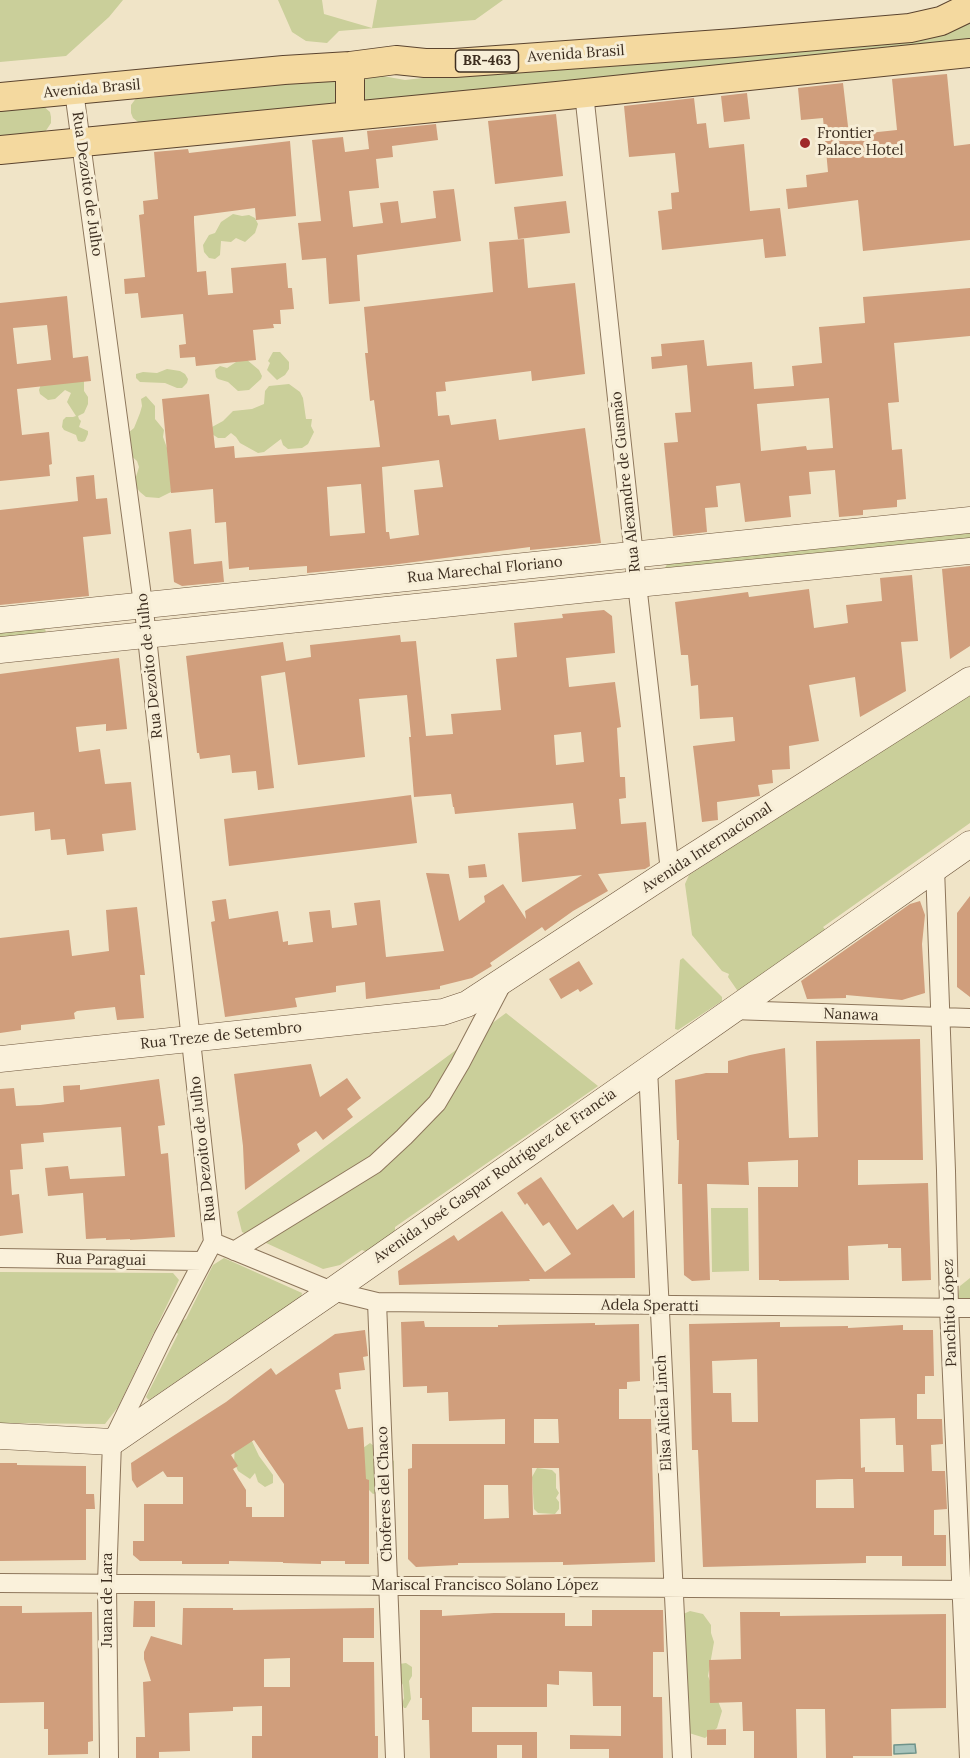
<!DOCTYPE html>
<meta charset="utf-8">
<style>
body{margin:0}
canvas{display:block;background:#f0e4c7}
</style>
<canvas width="970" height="1758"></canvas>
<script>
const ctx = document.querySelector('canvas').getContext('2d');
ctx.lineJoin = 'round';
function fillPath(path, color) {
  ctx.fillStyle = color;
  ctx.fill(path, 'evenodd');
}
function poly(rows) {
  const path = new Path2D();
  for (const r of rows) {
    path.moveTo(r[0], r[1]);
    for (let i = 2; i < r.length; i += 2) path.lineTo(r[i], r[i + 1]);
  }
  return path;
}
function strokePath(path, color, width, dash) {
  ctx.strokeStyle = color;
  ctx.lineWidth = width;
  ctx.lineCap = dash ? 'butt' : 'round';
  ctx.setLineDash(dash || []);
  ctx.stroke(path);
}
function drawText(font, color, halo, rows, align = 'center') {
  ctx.font = font + ' Lora,serif';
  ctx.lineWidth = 6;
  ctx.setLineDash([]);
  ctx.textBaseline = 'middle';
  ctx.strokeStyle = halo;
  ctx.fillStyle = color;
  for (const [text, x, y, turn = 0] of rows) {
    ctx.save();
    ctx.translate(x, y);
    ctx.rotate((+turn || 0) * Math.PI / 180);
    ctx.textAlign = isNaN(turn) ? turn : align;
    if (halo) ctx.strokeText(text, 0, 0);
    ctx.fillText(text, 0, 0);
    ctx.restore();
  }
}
const green = poly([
 [0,0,123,0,109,17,66,56,0,62],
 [278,0,322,0,324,14,372,28,377,0,503,0,475,20,339,31,327,43,306,41,292,32],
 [970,22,970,47,361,103,360,81,368,76,377,75,405,80,509,68],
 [336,76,336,106,142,125,133,118,131,113,131,105,137,97],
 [42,105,50,112,51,117,51,123,45,132,0,137,0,109],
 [233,214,242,216,249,215,255,218,258,224,255,233,245,242,236,238,231,242,221,241,220,255,215,259,209,258,204,252,203,245,209,235,215,233,221,222],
 [273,352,280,352,289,362,289,369,285,375,277,380,267,370,270,363,268,361],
 [246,359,259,370,262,376,261,379,249,390,238,391,228,382,218,379,216,377,215,370,220,366,227,368,236,362],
 [167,369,180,371,185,374,188,379,187,383,182,388,177,388,165,383,140,382,136,378,136,374,143,372,157,373],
 [84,381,84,391,88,397,88,404,84,413,78,416,79,419,81,421,79,427,88,431,88,434,85,441,82,442,78,441,76,435,64,430,62,427,63,420,66,417,73,417,76,416,67,402,71,393,65,390,55,399,48,400,40,394,39,390,41,384],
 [289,384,300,392,303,398,306,419,312,419,311,426,314,432,308,444,302,448,288,449,283,445,281,439,264,452,258,453,240,443,236,437,231,433,225,438,218,438,212,434,212,427,223,421,233,411,252,409,264,404,265,391,269,386],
 [146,396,155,406,155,419,164,430,163,437,170,456,171,492,159,498,146,497,140,492,136,487,135,480,139,467,137,461,127,452,128,433,134,428,140,413,142,406,141,399],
 [970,529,970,540,667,570,665,568,669,561],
 [0,623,44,623,46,633,0,647],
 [970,695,970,823,823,927,828,933,750,998,737,990,728,977,729,974,722,971,692,935,685,884,689,875],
 [683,958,722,997,722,1001,678,1030,675,1029,680,960],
 [506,1013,598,1086,395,1227,395,1239,375,1255,362,1250,340,1265,323,1269,242,1232,237,1212],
 [711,1208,748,1208,749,1271,712,1272],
 [224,1258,302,1293,301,1297,149,1400,146,1397,178,1334,176,1332,180,1322,186,1319,213,1265],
 [0,1272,173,1273,179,1280,118,1407,105,1424,0,1423],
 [970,1278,970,1307,957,1302,960,1286],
 [249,1435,259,1456,273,1475,273,1483,265,1487,258,1482,255,1473,250,1479,238,1471,234,1462,235,1446],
 [370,1443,394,1461,394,1480,380,1492,373,1494,356,1477,363,1448],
 [537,1468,552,1470,556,1474,556,1488,559,1493,556,1498,559,1502,559,1509,555,1514,538,1513,534,1509,532,1477],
 [690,1611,703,1614,711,1625,711,1633,714,1642,708,1676,722,1711,717,1728,705,1738,689,1733,679,1616],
 [406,1663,412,1667,412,1676,409,1681,411,1699,406,1708,404,1708,402,1704,404,1698,403,1685,400,1680,399,1664]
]);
const water = poly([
 [915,1744,916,1753,894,1754,894,1745,915,1744]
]);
const building = poly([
 [947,74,954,146,970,144,970,240,863,251,858,200,788,209,786,189,807,187,806,175,828,172,823,118,801,120,798,88,843,83,849,135,897,130,892,79],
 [747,93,750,119,724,122,721,96],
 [694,98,697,124,706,123,709,148,744,144,750,211,780,208,786,256,765,258,763,239,662,250,658,211,672,209,671,193,679,192,675,153,629,157,624,106],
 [556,114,563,176,495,184,488,121],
 [436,124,438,140,392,146,393,157,376,159,379,188,349,191,353,227,383,223,380,203,398,201,401,223,436,218,433,191,454,189,461,241,357,255,360,301,329,304,326,258,302,260,298,223,321,221,312,140,343,137,345,152,369,149,367,131],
 [290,141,296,216,256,220,255,208,194,216,194,222,197,272,206,271,208,295,233,293,231,268,286,263,288,288,292,288,294,309,280,310,281,324,273,324,274,328,253,330,256,360,196,366,195,357,180,358,179,345,186,344,183,314,141,318,138,293,125,294,124,279,145,277,139,215,144,214,143,201,158,199,154,152,188,149,189,153],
 [566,201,570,233,518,239,514,207],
 [524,239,528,288,575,283,585,374,532,381,531,371,445,382,446,391,436,392,438,416,449,415,451,425,496,419,499,440,585,428,601,543,530,550,530,547,391,565,307,573,307,566,249,570,249,567,229,569,226,522,215,523,213,489,171,493,162,399,209,394,215,448,234,446,235,458,380,447,374,400,370,401,365,353,368,353,364,307,493,292,489,242],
 [439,460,443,487,414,490,419,535,390,539,389,532,386,532,382,467],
 [361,484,365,533,330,536,327,487],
 [970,288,970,336,894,343,899,402,888,403,892,450,902,449,906,499,897,500,897,507,863,510,863,515,839,517,835,470,809,472,811,494,789,496,791,517,745,522,740,483,716,486,718,507,705,508,707,532,673,536,664,443,678,442,675,413,691,412,687,365,652,369,651,357,662,356,661,344,704,340,707,366,752,362,754,389,794,386,792,366,822,363,819,327,865,323,863,297],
 [829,398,833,448,807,450,806,446,761,451,757,404],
 [67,296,73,358,88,356,91,381,17,389,22,435,49,432,52,464,49,465,50,476,0,481,0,303],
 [47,325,51,360,17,364,13,328],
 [94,475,96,499,107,498,111,534,83,537,89,596,0,605,0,510,78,501,76,477],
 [191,529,194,564,222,561,224,582,182,586,174,582,169,532],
 [970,566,970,646,950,659,942,569],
 [912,575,918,641,901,642,906,691,860,717,855,677,809,685,819,741,789,746,790,769,772,770,773,783,758,785,760,796,717,802,718,820,702,822,693,746,735,741,733,717,700,719,698,685,691,686,688,655,681,655,675,602,748,592,749,597,809,589,814,628,848,623,846,605,882,601,880,578],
 [604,610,612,616,615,653,566,658,569,687,615,682,621,727,617,728,620,777,625,777,626,798,619,799,621,824,646,822,650,866,645,869,598,874,608,891,573,911,545,931,542,927,490,963,492,966,472,978,440,986,440,989,366,999,365,982,336,986,336,992,295,998,297,1007,225,1017,211,922,215,921,212,901,226,899,229,919,278,911,283,942,288,941,288,945,313,942,309,912,330,910,332,928,357,925,354,903,380,900,386,957,444,951,426,873,449,874,459,921,485,902,484,896,503,884,526,919,525,911,582,875,522,882,518,833,576,829,573,803,455,814,454,807,453,807,451,794,414,797,409,737,411,737,407,695,359,699,365,757,298,765,285,672,261,676,274,788,258,790,256,771,232,773,230,755,200,759,199,753,197,753,186,656,283,642,286,661,311,657,310,645,400,635,401,642,416,641,426,736,453,734,451,714,501,710,496,659,517,657,514,623,563,618,562,614],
 [581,732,584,762,556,765,554,735],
 [119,658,127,729,106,731,106,724,76,727,79,752,100,749,105,784,131,782,136,830,102,834,104,851,67,855,65,839,51,840,50,829,35,831,34,812,0,816,0,674],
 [411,795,417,843,229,866,224,819],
 [485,864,487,877,469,878,468,866],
 [970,896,970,997,957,987,957,913],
 [920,901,925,915,922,944,925,993,902,1000,846,995,846,998,807,999,801,981,910,904],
 [137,907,145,975,140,975,144,1018,117,1020,115,1007,77,1011,74,1013,75,1019,21,1025,21,1030,0,1033,0,938,69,930,72,956,109,951,106,910],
 [579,961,593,984,580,992,578,989,561,999,549,979],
 [920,1039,923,1160,858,1160,858,1185,928,1183,931,1280,902,1281,901,1248,888,1248,888,1244,848,1246,849,1280,779,1281,779,1280,759,1280,758,1187,798,1187,798,1160,748,1162,749,1185,707,1184,710,1280,692,1281,684,1275,682,1184,678,1184,679,1140,677,1140,675,1080,706,1073,728,1073,728,1061,750,1055,785,1048,789,1138,818,1137,816,1041],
 [311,1064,320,1097,347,1078,361,1098,347,1109,353,1117,323,1140,316,1131,297,1144,300,1151,245,1190,243,1146,234,1074],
 [159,1079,165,1125,158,1126,161,1154,168,1153,175,1237,130,1240,130,1239,106,1240,106,1238,86,1239,83,1193,48,1196,45,1168,68,1166,70,1179,125,1176,121,1127,43,1133,44,1142,21,1144,23,1169,10,1170,12,1195,19,1194,23,1233,0,1236,0,1089,14,1088,16,1106,40,1105,64,1102,63,1086,80,1085,80,1090],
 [541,1177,577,1230,613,1204,623,1218,634,1210,635,1278,529,1279,530,1281,399,1285,398,1271,454,1235,458,1241,502,1211,545,1272,571,1254,549,1222,543,1226,527,1203,525,1205,517,1193],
 [424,1321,425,1327,498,1327,498,1325,595,1323,595,1325,639,1324,640,1381,627,1382,627,1389,619,1389,619,1419,651,1419,655,1562,563,1565,563,1562,458,1563,458,1565,416,1567,408,1559,408,1469,412,1468,412,1444,505,1444,505,1419,449,1421,448,1392,427,1393,427,1386,403,1387,401,1322],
 [534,1419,558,1419,559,1443,534,1443],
 [532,1468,559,1468,561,1514,533,1515],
 [484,1485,508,1485,509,1518,484,1519],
 [780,1322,780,1327,848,1326,848,1328,903,1325,903,1330,933,1330,934,1376,925,1376,925,1394,917,1394,917,1419,942,1419,943,1444,931,1445,932,1471,945,1471,947,1509,934,1510,934,1535,946,1535,946,1566,902,1566,902,1556,866,1556,866,1563,703,1567,698,1450,692,1450,689,1324],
 [757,1359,758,1422,732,1422,731,1393,713,1393,712,1361],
 [895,1418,896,1445,903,1445,904,1472,865,1472,865,1467,861,1468,860,1419],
 [839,1479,853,1479,854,1508,816,1508,816,1480],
 [365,1330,368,1356,363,1357,365,1370,339,1373,341,1389,335,1390,348,1429,363,1427,366,1479,369,1480,369,1564,345,1564,345,1561,321,1561,321,1564,283,1563,283,1562,229,1561,229,1564,182,1564,182,1561,140,1561,133,1555,133,1541,144,1541,144,1504,183,1504,183,1477,167,1477,163,1471,137,1488,132,1480,131,1463,226,1402,271,1368,276,1375,335,1334],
 [254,1440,284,1484,284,1517,252,1517,252,1507,246,1507,246,1490,233,1469,238,1466,231,1455],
 [0,1463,17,1463,17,1465,86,1466,86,1494,94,1494,95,1509,86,1509,86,1560,0,1561],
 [134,1601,155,1601,155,1627,133,1627],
 [0,1606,22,1606,22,1613,92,1612,93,1741,88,1742,88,1754,48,1755,48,1729,44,1729,44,1702,0,1703],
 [183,1608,233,1608,233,1610,374,1608,374,1638,343,1638,343,1662,374,1662,375,1736,378,1736,378,1758,252,1758,252,1736,262,1736,262,1706,233,1707,233,1711,189,1713,190,1751,159,1752,159,1758,136,1758,136,1737,145,1737,143,1682,151,1681,144,1659,144,1652,151,1636,182,1645],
 [290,1658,290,1687,264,1687,264,1659],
 [420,1610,442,1610,442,1616,494,1613,565,1613,565,1626,592,1626,592,1610,663,1610,664,1652,653,1652,653,1697,662,1697,663,1758,609,1758,609,1749,570,1749,570,1735,621,1736,621,1706,593,1706,592,1672,559,1671,559,1685,547,1684,547,1707,472,1707,472,1732,537,1732,537,1758,522,1758,522,1745,497,1745,497,1758,430,1758,429,1720,422,1720,422,1698,420,1698],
 [740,1612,780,1612,780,1616,946,1614,946,1708,891,1709,892,1756,853,1756,853,1758,826,1758,825,1709,796,1709,797,1758,754,1758,754,1731,743,1731,742,1702,710,1703,709,1660,741,1659],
 [726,1729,726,1745,707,1745,707,1730]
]);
const minor = poly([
 [74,91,145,619,213,1242],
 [584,93,637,584,670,871],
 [935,868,946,1171,949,1308,969,1758],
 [732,1010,970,1018],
 [648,1069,682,1758],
 [234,1251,375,1164,404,1137,437,1103,460,1064,503,982],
 [0,1258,202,1261],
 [377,1302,395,1758],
 [0,1583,970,1590],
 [109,1758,107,1583,112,1442,163,1337,213,1242,332,1291,377,1302,970,1308]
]);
const secondary = poly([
 [0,620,970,520],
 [0,650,637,584,970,551],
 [0,1059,443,1012,467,1004,670,871,970,680],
 [0,1436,112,1442,332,1291,970,844]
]);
const primary = poly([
 [350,66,350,116],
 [0,97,284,70,350,66,396,60,425,63,455,63,734,43,910,28,941,21,970,7],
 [0,150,557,96,970,53]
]);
const markers = [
 [805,143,6,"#9f292a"]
];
const shields = [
 [487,61,63]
];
const shieldNames = [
 ["BR-463",487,61]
];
const streetNames = [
 ["Avenida Brasil",576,54,-4],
 ["Avenida Brasil",92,89,-5],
 ["Rua Dezoito de Julho",87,184,82],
 ["Rua Alexandre de Gusmão",626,482,-96],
 ["Rua Marechal Floriano",485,570,-6],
 ["Rua Dezoito de Julho",150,666,-96],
 ["Avenida Internacional",707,848,-33],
 ["Nanawa",851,1015,2],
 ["Rua Treze de Setembro",221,1036,-6],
 ["Rua Dezoito de Julho",203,1149,-96],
 ["Avenida José Gaspar Rodríguez de Francia",495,1176,-35],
 ["Rua Paraguai",101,1260,1],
 ["Adela Speratti",650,1306,1],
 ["Panchito López",950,1313,-92],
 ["Elisa Alicia Linch",664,1413,-93],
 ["Choferes del Chaco",385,1494,-92],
 ["Mariscal Francisco Solano López",485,1586],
 ["Juana de Lara",108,1600,-90]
];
const poiNames = [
 ["Frontier",817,134],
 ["Palace Hotel",817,151]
];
fillPath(green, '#cacf9a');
fillPath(water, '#a8c4bc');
strokePath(water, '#6e938a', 1.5);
fillPath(building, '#d09e7c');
strokePath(minor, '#8d765b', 20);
strokePath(secondary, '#6f573e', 27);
strokePath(primary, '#5b442f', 30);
strokePath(minor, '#faf1db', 18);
strokePath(secondary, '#faf1db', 26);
strokePath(primary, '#f4d99f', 28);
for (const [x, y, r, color] of markers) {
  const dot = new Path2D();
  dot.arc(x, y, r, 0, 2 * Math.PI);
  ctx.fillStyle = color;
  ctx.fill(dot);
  strokePath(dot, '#f7eed7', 2);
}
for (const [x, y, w] of shields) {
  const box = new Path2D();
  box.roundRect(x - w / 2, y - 11, w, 22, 4.5);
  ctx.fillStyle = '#f7eed7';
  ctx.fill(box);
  strokePath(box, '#3d2e20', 1.5);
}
drawText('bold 14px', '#3d2e20', null, shieldNames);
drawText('15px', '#3d2e20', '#f7eed7', streetNames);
drawText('15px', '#3d2e20', '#f7eed7', poiNames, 'left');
</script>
